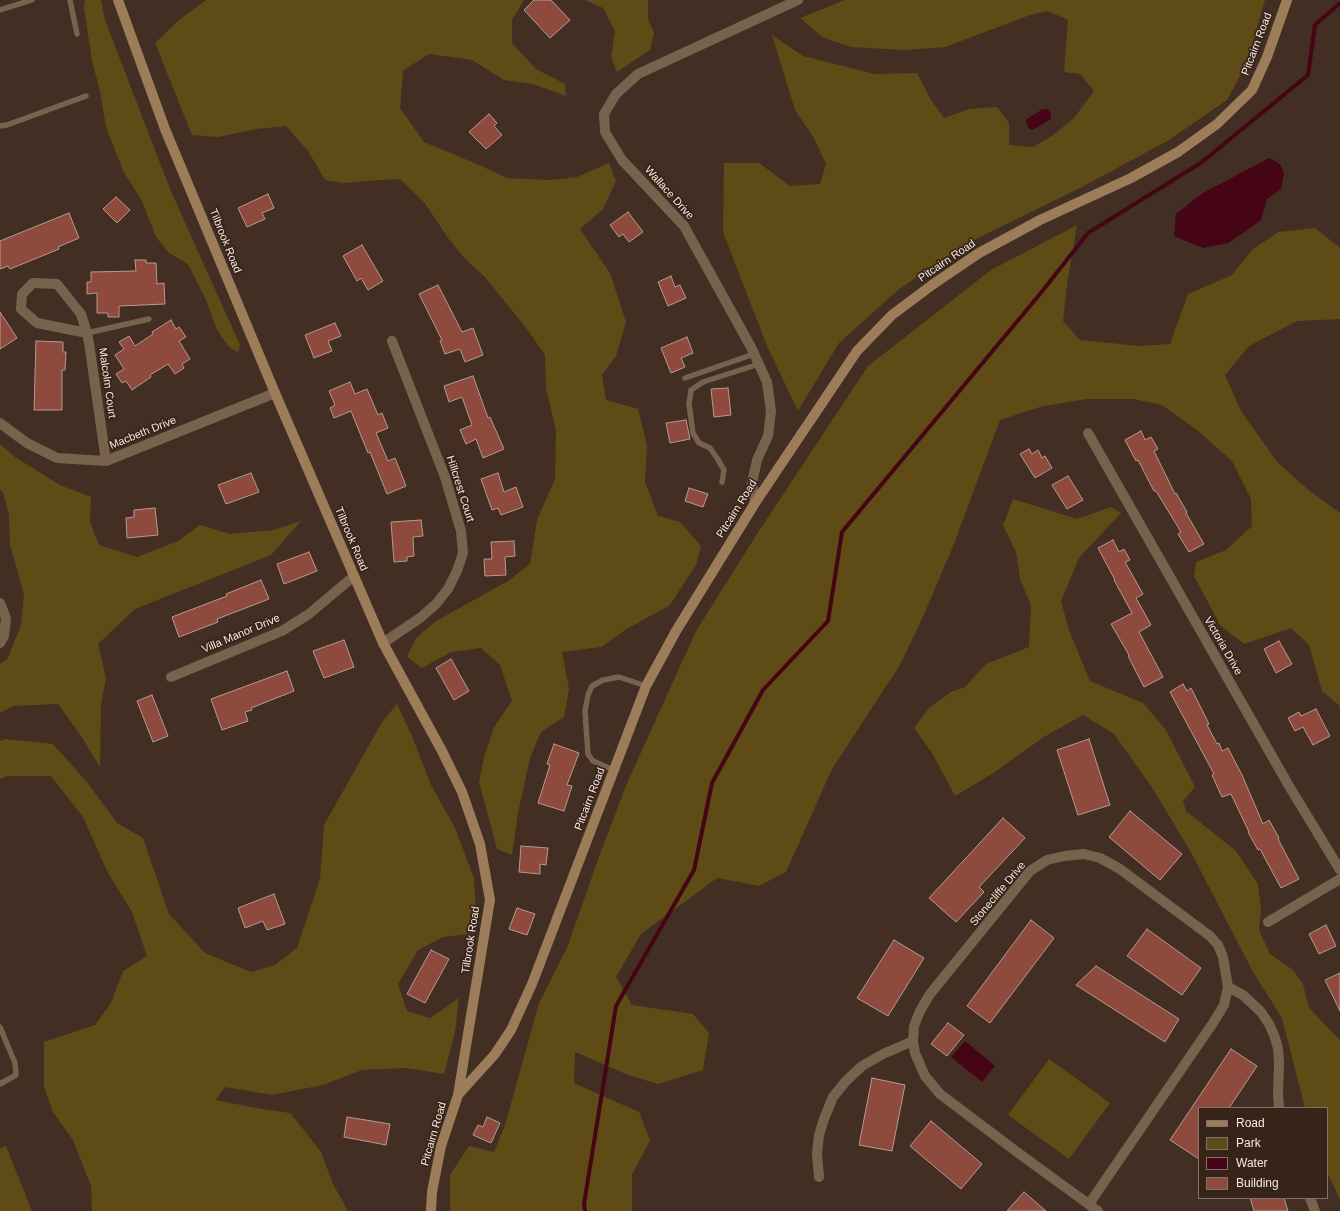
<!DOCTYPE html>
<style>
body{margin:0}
#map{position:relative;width:1340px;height:1211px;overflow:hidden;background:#422e23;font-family:Arial,sans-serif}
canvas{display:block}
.legend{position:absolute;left:1198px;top:1107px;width:130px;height:92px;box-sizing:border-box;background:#372419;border:1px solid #837269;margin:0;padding:5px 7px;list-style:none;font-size:12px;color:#f6e8e1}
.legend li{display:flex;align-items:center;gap:8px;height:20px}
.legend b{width:20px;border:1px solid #837269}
</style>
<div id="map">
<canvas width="1340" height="1211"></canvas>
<ul class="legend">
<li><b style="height:5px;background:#9d7d59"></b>Road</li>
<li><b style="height:11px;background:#5f4b16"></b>Park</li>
<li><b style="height:11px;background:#450515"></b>Water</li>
<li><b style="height:11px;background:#8d4a3d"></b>Building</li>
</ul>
</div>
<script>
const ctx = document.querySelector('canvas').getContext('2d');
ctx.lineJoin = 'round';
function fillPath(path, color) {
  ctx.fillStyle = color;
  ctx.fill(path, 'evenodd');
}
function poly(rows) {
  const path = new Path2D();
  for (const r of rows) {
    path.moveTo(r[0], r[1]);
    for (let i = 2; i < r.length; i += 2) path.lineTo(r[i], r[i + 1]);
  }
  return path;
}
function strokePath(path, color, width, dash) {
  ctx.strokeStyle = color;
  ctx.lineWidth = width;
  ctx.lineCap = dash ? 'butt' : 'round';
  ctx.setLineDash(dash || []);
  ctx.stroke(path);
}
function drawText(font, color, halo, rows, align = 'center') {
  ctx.font = font + ' Arial,sans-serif';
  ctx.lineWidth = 3.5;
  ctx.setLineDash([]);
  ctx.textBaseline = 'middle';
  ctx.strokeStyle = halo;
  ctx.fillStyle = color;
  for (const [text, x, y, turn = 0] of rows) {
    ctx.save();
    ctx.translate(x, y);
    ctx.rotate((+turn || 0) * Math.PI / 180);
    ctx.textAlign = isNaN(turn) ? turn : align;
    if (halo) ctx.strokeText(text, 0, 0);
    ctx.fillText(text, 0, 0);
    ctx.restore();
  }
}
const green = poly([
 [85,0,101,0,105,20,170,189,240,345,238,352,229,347,217,330,206,300,188,264,169,253,156,237,142,201,124,173,106,127,100,91,92,61,84,8],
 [206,0,524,0,512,20,512,43,536,69,565,84,566,96,533,84,504,80,472,60,429,54,403,71,400,108,424,142,477,164,507,178,550,180,577,177,609,163,616,181,603,209,580,229,610,273,626,322,616,356,602,375,606,400,638,409,647,445,645,482,658,516,680,522,701,546,696,565,670,605,625,630,601,647,562,652,569,689,564,717,541,732,530,758,518,813,512,855,497,849,479,782,484,757,494,727,512,701,500,665,481,648,451,652,422,668,407,657,416,638,436,621,508,581,530,564,537,520,555,479,556,431,546,388,545,355,527,329,484,276,465,259,448,238,424,202,400,179,368,181,344,183,325,180,308,151,286,126,257,129,218,137,192,135,155,43,179,20],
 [585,0,648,0,648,19,654,33,650,50,617,72,611,57,615,31,603,8],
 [845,0,1265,0,1247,63,1227,100,1169,140,1082,187,966,244,898,290,839,343,798,411,767,346,723,232,724,163,759,163,790,186,820,184,826,164,814,138,795,110,772,35,803,56,875,74,917,73,931,100,944,118,969,109,997,107,1009,123,1009,145,1033,147,1052,136,1074,118,1094,91,1080,74,1064,72,1068,20,1048,11,1030,15,945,47,905,50,851,47,822,37,800,18],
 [1077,225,1068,278,1063,321,1080,340,1139,346,1170,344,1188,294,1232,275,1252,250,1278,232,1315,228,1340,248,1340,319,1297,321,1249,346,1225,375,1241,411,1278,463,1311,492,1340,513,1340,706,1322,691,1309,645,1291,628,1244,644,1220,625,1194,576,1196,562,1226,550,1252,526,1251,499,1232,461,1198,431,1162,405,1133,399,1086,399,1040,407,1000,420,954,544,922,619,900,665,832,769,786,872,759,886,717,878,641,934,616,977,632,1005,693,1014,709,1033,703,1070,658,1084,628,1075,575,1052,574,1083,639,1112,650,1140,632,1175,632,1211,450,1211,450,1175,469,1146,494,1152,505,1125,539,1003,567,948,601,851,628,781,696,631,757,534,868,366,991,270],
 [0,444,15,457,60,485,91,497,90,522,99,545,137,557,178,541,200,525,230,534,273,530,301,521,271,555,135,609,98,644,106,678,101,705,100,767,81,736,58,704,13,706,0,713,0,664,8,658,21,625,24,594,10,545,9,515,3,492,0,490],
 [1013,499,1077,519,1111,507,1121,513,1079,558,1061,601,1069,630,1090,681,1143,703,1166,730,1195,787,1183,801,1186,811,1236,851,1258,884,1261,909,1259,930,1270,954,1293,970,1303,984,1309,1008,1340,1040,1340,1200,1327,1172,1327,1108,1305,1108,1282,1018,1253,972,1193,856,1153,789,1114,734,1083,715,1044,737,995,772,955,796,932,753,914,728,929,708,951,692,965,687,986,664,1029,647,1031,605,1020,579,1016,552,1003,525],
 [397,704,412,736,431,785,455,828,474,878,477,933,443,937,418,950,398,984,407,1011,430,1018,459,998,455,1032,444,1074,405,1068,362,1070,323,1085,272,1095,225,1087,216,1100,256,1108,290,1113,304,1130,321,1152,333,1184,348,1211,92,1211,91,1186,73,1140,53,1112,44,1087,44,1042,95,1025,111,1003,123,971,147,956,132,912,107,871,83,817,51,776,8,776,0,779,0,741,5,739,53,744,87,782,117,823,143,838,169,914,205,953,251,972,275,965,297,948,320,879,324,825,382,722],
 [1049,1059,1110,1103,1069,1159,1008,1115],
 [6,1146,32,1211,0,1211,0,1148]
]);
const water = poly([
 [1047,109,1051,113,1051,119,1036,128,1032,130,1029,129,1026,122,1027,119,1041,110],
 [1269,158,1280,164,1284,173,1281,189,1267,199,1261,220,1246,231,1228,243,1203,248,1174,236,1176,214,1201,194],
 [965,1041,995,1066,982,1082,951,1057]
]);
const stream = poly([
 [585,1211,584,1204,616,1006,694,870,712,783,763,690,828,621,842,532,1040,294,1088,233,1202,162,1308,75,1315,25,1340,3]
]);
const building = poly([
 [534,0,551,0,570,20,550,38,524,10,534,0],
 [489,114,497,123,494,126,502,135,486,149,469,132,489,114],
 [268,194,274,208,262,213,265,219,247,227,238,208,268,194],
 [116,197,130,210,117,223,103,209,116,197],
 [628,212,643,232,629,242,623,234,619,237,610,225,628,212],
 [69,213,79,238,58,247,59,249,10,269,8,266,0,269,0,241,69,213],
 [362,245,383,281,368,290,361,278,357,281,343,256,362,245],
 [135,260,146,260,146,263,156,263,157,284,164,283,165,304,119,306,119,317,108,317,108,313,97,313,97,293,87,294,87,282,91,282,91,272,136,271,135,260],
 [671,276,675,287,680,285,686,298,668,306,658,282,671,276],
 [438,285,462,332,473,328,483,355,465,362,460,349,445,354,440,341,442,340,419,294,438,285],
 [0,312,17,338,0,349,0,312],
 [171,320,176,329,179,327,186,337,179,341,190,359,182,364,184,368,175,374,168,364,150,375,151,377,132,390,126,381,122,383,116,374,124,369,115,355,124,349,119,342,129,336,135,346,153,334,152,332,171,320],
 [335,323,341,336,328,341,332,351,314,358,305,335,335,323],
 [687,337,693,353,681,358,685,367,671,373,661,348,687,337],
 [36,341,63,342,63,352,66,352,65,370,62,370,62,410,34,410,36,341],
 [473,376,488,418,490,417,504,449,483,458,476,439,466,444,460,430,472,425,462,397,449,402,444,386,473,376],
 [350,382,355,394,367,389,378,415,382,413,388,428,376,433,388,461,395,458,406,486,387,494,370,452,368,453,351,411,334,418,330,408,335,405,329,391,350,382],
 [728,388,731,415,714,417,711,389,728,388],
 [686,420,690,439,670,443,666,423,686,420],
 [1141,431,1145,440,1151,437,1158,449,1154,451,1175,494,1176,493,1187,512,1186,513,1204,544,1189,552,1178,534,1181,532,1156,491,1154,491,1138,460,1136,461,1125,440,1141,431],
 [1029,449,1032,454,1038,450,1042,458,1045,456,1052,468,1035,478,1020,454,1029,449],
 [251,473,259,492,226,504,218,485,251,473],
 [498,473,504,492,516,487,523,507,501,515,498,508,492,510,481,479,498,473],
 [1068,476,1083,500,1067,509,1052,485,1068,476],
 [689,488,708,494,703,507,685,501,689,488],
 [155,508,158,535,127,538,126,518,134,517,134,510,155,508],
 [421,520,423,536,413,537,414,556,407,557,407,561,394,562,391,522,421,520],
 [1113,540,1119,552,1124,549,1130,560,1125,562,1143,594,1136,598,1151,625,1139,632,1163,677,1144,687,1128,656,1129,655,1111,624,1132,613,1114,580,1115,580,1098,548,1113,540],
 [514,541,515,556,505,557,506,575,485,576,484,559,492,559,491,542,514,541],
 [309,552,317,571,284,584,277,564,309,552],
 [261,580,269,599,217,619,218,622,179,637,172,617,227,596,226,594,261,580],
 [344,640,354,667,324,678,313,651,344,640],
 [1279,641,1292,664,1276,673,1264,649,1279,641],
 [451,659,469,691,454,700,436,668,451,659],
 [287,671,294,691,251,708,252,710,245,712,248,721,222,730,211,699,287,671],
 [1183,684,1187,691,1191,688,1209,724,1207,725,1217,744,1219,743,1222,751,1228,748,1242,775,1263,824,1269,820,1279,838,1278,839,1299,879,1281,888,1260,849,1258,850,1248,832,1249,832,1231,794,1222,797,1212,775,1214,774,1170,692,1183,684],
 [152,695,168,736,153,742,137,701,152,695],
 [1316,709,1330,736,1313,745,1303,727,1295,731,1288,718,1299,712,1301,716,1316,709],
 [1089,739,1110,805,1078,815,1057,750,1089,739],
 [554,744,579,753,567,785,572,786,564,811,538,803,550,765,547,764,554,744],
 [1130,811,1182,854,1160,880,1109,837,1130,811],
 [1003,818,1025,838,979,887,984,892,956,922,929,898,1003,818],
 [521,846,548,848,546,865,540,864,540,874,519,872,521,846],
 [274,894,285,924,267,930,263,921,245,928,238,908,274,894],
 [517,908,535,914,527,935,509,929,517,908],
 [1031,920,1054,938,990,1023,967,1006,1031,920],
 [1326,925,1336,946,1319,954,1309,934,1326,925],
 [1147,929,1201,968,1182,995,1127,956,1147,929],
 [894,940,924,958,888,1016,857,998,894,940],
 [431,950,449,959,425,1003,407,994,431,950],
 [1096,966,1179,1019,1165,1042,1076,985,1096,966],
 [1340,973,1340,1011,1325,980,1340,973],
 [948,1023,964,1035,947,1056,931,1044,948,1023],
 [1231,1049,1257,1066,1229,1108,1199,1108,1199,1159,1170,1140,1231,1049],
 [872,1078,905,1085,892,1151,859,1145,872,1078],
 [347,1117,390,1124,386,1145,344,1137,347,1117],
 [487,1117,500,1123,491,1143,473,1135,478,1125,483,1127,487,1117],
 [931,1121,982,1164,961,1189,910,1146,931,1121],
 [1024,1192,1046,1211,1007,1211,1024,1192],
 [1250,1198,1284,1198,1288,1211,1254,1211,1250,1198]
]);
const lane = poly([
 [70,0,77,34],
 [0,10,32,0],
 [0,126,7,125,86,96],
 [87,333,149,319],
 [685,378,754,354],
 [722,482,724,470,717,458,710,448,699,443,693,433,689,404,691,390,703,382,759,364],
 [614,770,593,761,588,754,585,711,588,695,592,686,603,680,619,677,646,686],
 [0,1027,15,1063,16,1075,0,1084]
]);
const street = poly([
 [87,333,37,323,21,309,22,294,33,283,57,284,81,314,87,333,89,343,106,461],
 [0,423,27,443,57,458,106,461,275,393],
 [1088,433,1289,786,1340,870],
 [755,503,752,483,757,460,768,436,771,411,767,382,751,347,684,226,622,160,605,132,604,114,616,94,638,74,798,0],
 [0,603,6,618,4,636,0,643],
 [383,643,420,618,436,604,448,589,457,571,463,553,461,531,445,477,392,341],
 [171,677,282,631,309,614,354,576],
 [1268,922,1340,879],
 [1228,987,1243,995,1261,1012,1269,1024,1274,1035,1278,1048,1279,1064,1278,1094,1279,1108],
 [819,1177,817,1154,819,1135,824,1119,833,1097,846,1081,862,1066,883,1054,913,1041],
 [1310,1198,1315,1211],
 [1089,1204,1213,1023,1224,1005,1228,987,1223,957,1218,945,1210,936,1120,869,1100,858,1084,854,1064,856,1047,860,1030,871,930,994,920,1011,914,1026,913,1041,915,1053,925,1076,940,1094,1017,1152,1098,1211]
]);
const secondary = poly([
 [118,0,165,129,275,393,383,643,442,751,462,792,480,844,490,900,458,1095],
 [431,1211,432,1192,441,1146,458,1095,495,1054,511,1030,532,984,646,686,676,631,755,503,857,351,892,315,932,285,979,253,1040,220,1131,178,1178,152,1217,124,1252,90,1267,57,1287,0]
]);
const streetNames = [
 ["Pitcairn Road",1257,44,-69],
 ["Wallace Drive",669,193,48],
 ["Tilbrook Road",225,241,68],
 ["Pitcairn Road",947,261,-34],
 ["Malcolm Court",107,383,82],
 ["Macbeth Drive",143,433,-22],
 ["Hillcrest Court",460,489,72],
 ["Pitcairn Road",737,509,-58],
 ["Tilbrook Road",351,539,67],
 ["Villa Manor Drive",241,634,-23],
 ["Victoria Drive",1223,646,60],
 ["Pitcairn Road",590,799,-69],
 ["Stonecliffe Drive",998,894,-50],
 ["Tilbrook Road",471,940,-81],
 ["Pitcairn Road",434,1134,-74]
];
fillPath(green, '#5f4b16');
fillPath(water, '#450515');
strokePath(stream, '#450515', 4);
fillPath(building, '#8d4a3d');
strokePath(building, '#b79a94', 1);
strokePath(lane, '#77634d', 5.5);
strokePath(street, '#77634d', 10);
strokePath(secondary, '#9d7d59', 10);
drawText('11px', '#f6e8e1', '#372419', streetNames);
</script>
